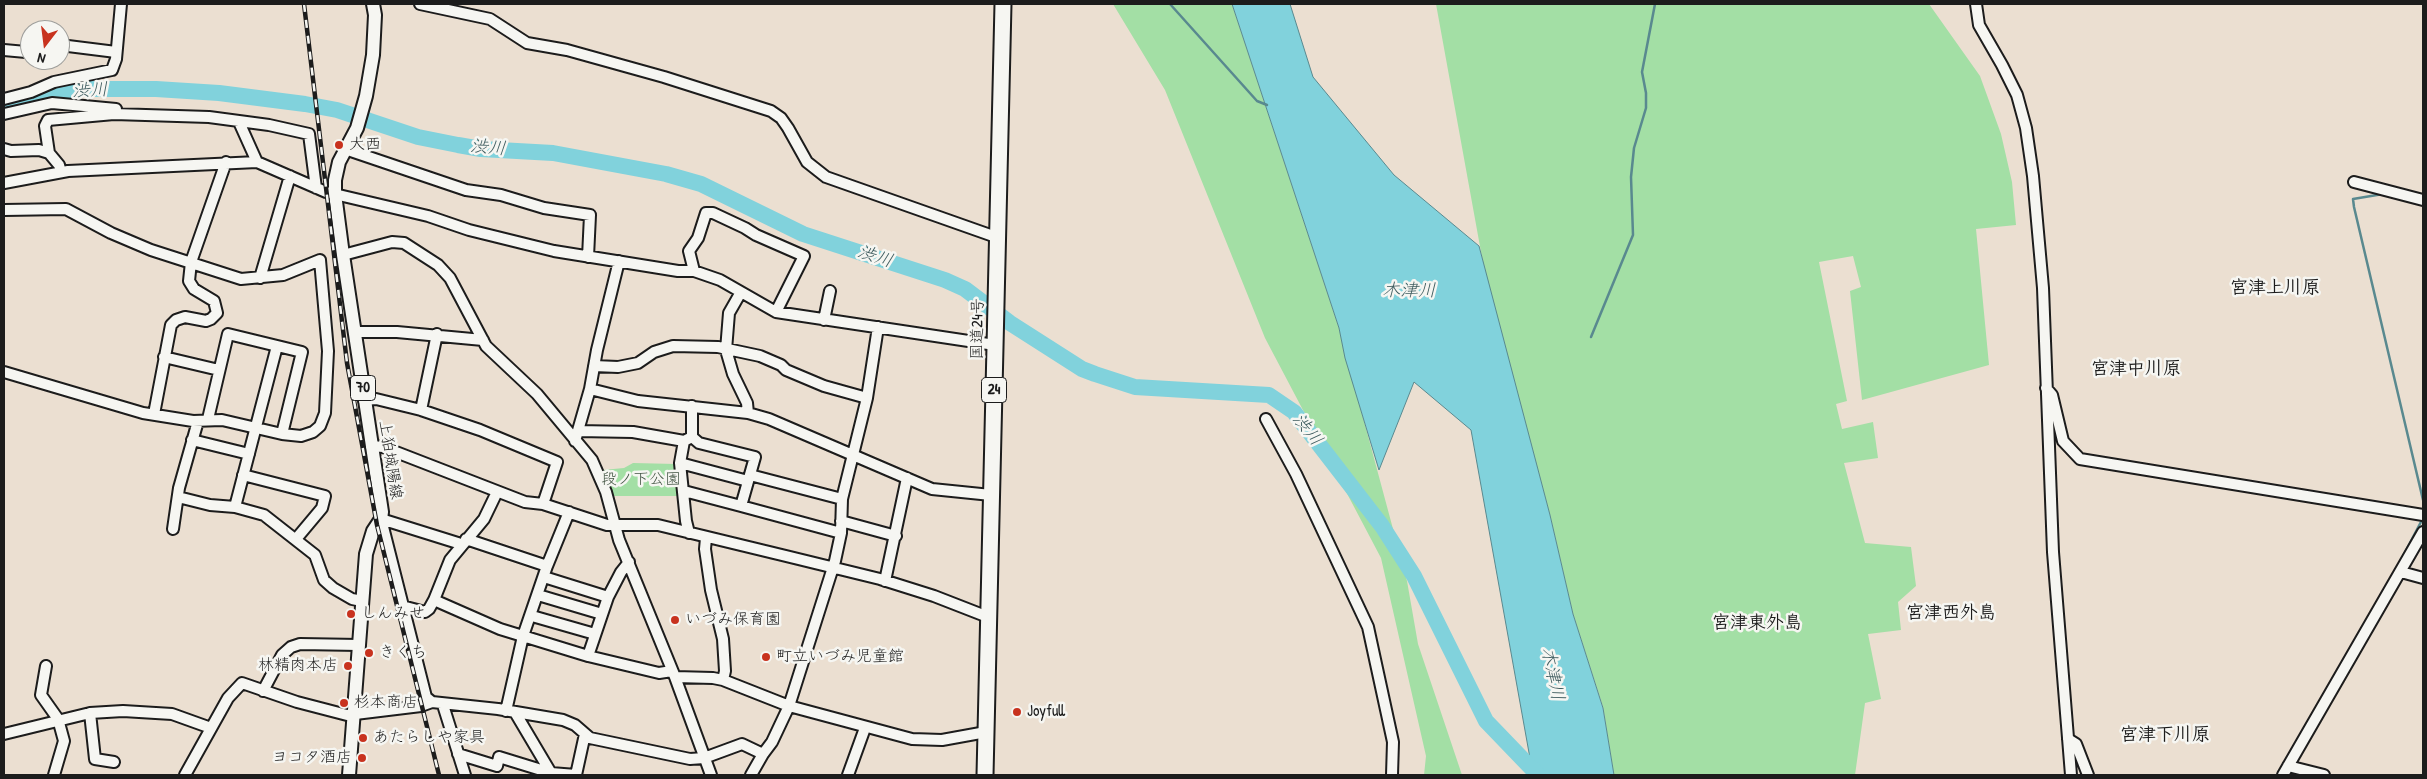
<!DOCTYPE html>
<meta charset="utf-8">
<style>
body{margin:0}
#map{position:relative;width:2427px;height:779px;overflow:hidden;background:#ebdfd1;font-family:"Patrick Hand",sans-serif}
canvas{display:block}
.frame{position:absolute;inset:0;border:5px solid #1c1c1c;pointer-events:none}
.north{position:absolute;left:20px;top:20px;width:50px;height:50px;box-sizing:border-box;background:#f6f6f2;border:1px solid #9f9f9c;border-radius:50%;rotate:195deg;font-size:14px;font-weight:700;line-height:20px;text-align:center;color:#1c1c1c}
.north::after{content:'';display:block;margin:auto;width:18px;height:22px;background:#c8321e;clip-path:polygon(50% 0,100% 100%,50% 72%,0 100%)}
</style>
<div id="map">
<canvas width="2427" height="779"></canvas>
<div class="frame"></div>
<div class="north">N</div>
</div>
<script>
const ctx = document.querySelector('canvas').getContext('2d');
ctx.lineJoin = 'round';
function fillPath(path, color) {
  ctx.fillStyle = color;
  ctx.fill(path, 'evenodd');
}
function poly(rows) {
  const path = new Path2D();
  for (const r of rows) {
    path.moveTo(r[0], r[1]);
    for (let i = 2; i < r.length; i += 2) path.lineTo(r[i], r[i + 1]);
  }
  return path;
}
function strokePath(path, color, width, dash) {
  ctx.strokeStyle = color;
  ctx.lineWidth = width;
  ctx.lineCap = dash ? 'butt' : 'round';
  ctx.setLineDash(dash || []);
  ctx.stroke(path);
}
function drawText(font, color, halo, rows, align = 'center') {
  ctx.font = font + ' "Patrick Hand","Klee One",sans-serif';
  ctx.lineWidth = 5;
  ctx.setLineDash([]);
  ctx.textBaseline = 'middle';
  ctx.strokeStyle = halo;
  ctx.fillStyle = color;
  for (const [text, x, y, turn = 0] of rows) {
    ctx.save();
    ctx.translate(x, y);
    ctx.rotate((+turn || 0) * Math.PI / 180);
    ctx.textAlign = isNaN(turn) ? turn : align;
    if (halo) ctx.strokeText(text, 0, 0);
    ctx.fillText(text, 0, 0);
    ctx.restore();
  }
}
const green = poly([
 [1113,4,1232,4,1339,328,1407,581,1418,644,1462,775,1424,775,1426,756,1381,558,1265,338,1165,90],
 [1436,4,1929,4,1980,76,2001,134,2012,182,2016,225,1976,229,1989,365,1862,400,1850,291,1861,287,1853,256,1819,262,1847,401,1836,404,1842,429,1873,422,1878,458,1844,463,1865,543,1911,547,1916,586,1898,602,1901,630,1868,634,1881,699,1865,703,1855,775,1614,775,1603,707,1573,614,1550,515,1485,274],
 [633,463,676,464,679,496,613,496,603,470,624,468]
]);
const water = poly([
 [1232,4,1290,4,1313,77,1394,175,1479,246,1550,515,1573,614,1603,708,1614,775,1533,775,1471,430,1414,382,1379,470,1345,358,1339,328,1232,4]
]);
const stream = poly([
 [1170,4,1257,101,1267,105],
 [2383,194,2353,199,2354,207,2423,500],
 [1591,337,1633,235,1631,177,1634,148,1646,108,1646,93,1642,72,1655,4],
 [2401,560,2423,518]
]);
const river = poly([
 [4,106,79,89,156,89,219,93,305,104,337,110,418,137,458,145,481,149,553,153,666,174,701,184,803,234,945,280,965,289,1010,323,1082,369,1095,374,1135,387,1269,395,1294,412,1382,526,1414,576,1486,721,1538,775]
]);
const minor = poly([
 [420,4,490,19,527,43,567,50,664,77,771,111,781,118,788,128,807,162,826,177,996,237],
 [1976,4,1979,25,2002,65,2017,95,2026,128,2033,176,2043,288,2053,552,2071,775],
 [60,45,116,52],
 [4,50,26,52,30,48],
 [4,99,31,92,54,82,112,70,116,59,121,4],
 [4,114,52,103,116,109],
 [239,122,257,162],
 [4,149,11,151,39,150,49,153],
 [345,149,466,190,501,195,544,208,590,215,588,257],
 [61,172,59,165,49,153,45,126,48,120,114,114,209,117,269,125,309,134,316,188],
 [2354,182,2423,200],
 [4,183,68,171,257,162,326,192,428,216,469,230,554,251,678,271,694,271,720,280,776,312,995,345],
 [4,210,66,209,111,233,151,250,241,279,283,275,320,260,328,351,325,413,320,426,313,432,301,436,282,434,222,420,193,421,143,413,4,372],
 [343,255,392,242,404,243,438,265,450,278,486,346,537,394,592,460,606,492,619,540,675,677,711,775],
 [694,271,689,251,698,238,706,213,713,213,745,228,756,235,804,256,776,312],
 [260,278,290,176],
 [741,292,729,313,726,350,733,374,747,403,748,413],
 [824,320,830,291],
 [355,332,397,332,483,340],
 [164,357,219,370],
 [594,366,618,367,638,363,654,352,673,346,718,347,760,356,781,365,786,370,824,386,867,398],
 [2046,388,2052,395,2063,441,2080,459,2423,515],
 [590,389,638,401,748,413,769,419,932,489,991,495],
 [364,400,376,399,421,410,480,430,557,462,543,504],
 [421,410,437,334],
 [154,414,171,325,176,320,185,317,206,321,211,319,217,313,214,301,194,289,189,281,191,262,226,162],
 [208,419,228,334,302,352,282,434],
 [1266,419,1296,474,1368,627,1393,742,1392,775],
 [578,431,633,432,684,441],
 [192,440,249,454],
 [575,441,590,389,597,350,619,261],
 [371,446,383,447,525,502,543,504,607,525,658,525,786,556,880,579,934,596,988,617],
 [680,463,748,481],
 [243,475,325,496,322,508,296,539],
 [750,475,842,499],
 [684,491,741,506,755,457,699,443,692,437],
 [497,492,484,519,450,560,434,600,500,629,588,656,659,673,672,671],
 [178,497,210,505,235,507,264,515,315,555,324,580,333,588,352,599,362,601],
 [741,506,841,533],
 [235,507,277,346],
 [381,519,426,697,432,702],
 [381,519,461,544],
 [841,521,896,536],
 [173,529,179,488,198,421],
 [689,533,686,521,680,463,684,441,692,437,692,406],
 [706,538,705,549,711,590,723,639,725,671,723,680],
 [466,539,547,566],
 [2401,572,2423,578],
 [544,577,608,597],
 [885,581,907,478],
 [538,595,602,614],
 [402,606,425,612,429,609,434,600],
 [532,616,595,634],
 [588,656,608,597,621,572,629,562],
 [46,666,41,695,58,719,64,741,54,775],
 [675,677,713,678,723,680,789,706,912,739,942,740,986,732],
 [263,691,282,655,291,647,300,644,359,645],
 [443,705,465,775],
 [506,711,523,636,547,566,569,512],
 [90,713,95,759,114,762],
 [516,714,551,773],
 [4,734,90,713,123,711,172,714,211,728],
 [2068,739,2076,744,2088,775],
 [458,754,497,766,499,757,551,773,576,775,585,734],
 [763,754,772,742,789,706,835,561,841,533,842,499,867,398,878,327],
 [2288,766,2324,775],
 [185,775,228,698,242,683,297,702,347,715,421,706,432,702,498,709,563,720,575,725,590,738,690,759,704,758,742,744,763,754,751,775],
 [848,775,865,728],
 [2283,775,2423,532]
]);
const major = poly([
 [349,775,366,554,373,531,381,519,382,512,343,255,335,194,335,180,339,162,357,128,366,96,373,55,375,15,373,4]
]);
const highway = poly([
 [985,775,1003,4]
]);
const rail = poly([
 [304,4,347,363,377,525,439,775]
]);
const markers = [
 [339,145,5,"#c8321e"],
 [351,614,5,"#c8321e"],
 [675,620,5,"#c8321e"],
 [369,653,5,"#c8321e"],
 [766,657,5,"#c8321e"],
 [348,666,5,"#c8321e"],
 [344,703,5,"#c8321e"],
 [1017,712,5,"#c8321e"],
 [363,738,5,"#c8321e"],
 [362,758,5,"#c8321e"]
];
const shields = [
 [363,388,25],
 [994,390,25]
];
const shieldNames = [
 ["70",363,388],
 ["24",994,390]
];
const poiNames = [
 ["大西",349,145],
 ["しんみせ",361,614],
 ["いづみ保育園",685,620],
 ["きくち",379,653],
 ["町立いづみ児童館",776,657],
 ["林精肉本店",338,666,"right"],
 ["杉本商店",354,703],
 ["Joyfull",1027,712],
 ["あたらしや家具",373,738],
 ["ヨコタ酒店",352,758,"right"]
];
const streetNames = [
 ["国道24号",978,329,-89],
 ["上狛城陽線",390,460,81]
];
const parkNames = [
 ["段ノ下公園",641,480]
];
const waterNames = [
 ["渋川",90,91,-3],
 ["渋川",488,148,5],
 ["渋川",875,257,18],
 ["木津川",1409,291],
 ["渋川",1307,430,51],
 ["木津川",1552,674,78]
];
const neighbourhoodNames = [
 ["宮津上川原",2275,288],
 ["宮津中川原",2136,369],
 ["宮津西外島",1951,613],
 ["宮津東外島",1757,623],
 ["宮津下川原",2165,735]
];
fillPath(green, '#a3dfa5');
fillPath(water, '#81d2dc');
strokePath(water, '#59898f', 1);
strokePath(stream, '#59898f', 2.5);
strokePath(river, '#81d2dc', 16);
strokePath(minor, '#1c1c1c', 14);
strokePath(major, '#1c1c1c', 16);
strokePath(highway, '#1c1c1c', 19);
strokePath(minor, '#f6f6f2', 10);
strokePath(major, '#f6f6f2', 12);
strokePath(highway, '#f6f6f2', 15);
strokePath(rail, '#1c1c1c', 4.5);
strokePath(rail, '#f6f6f2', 2.5, [8]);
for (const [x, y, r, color] of markers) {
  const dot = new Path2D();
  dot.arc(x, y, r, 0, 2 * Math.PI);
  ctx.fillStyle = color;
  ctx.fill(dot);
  strokePath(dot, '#f6f6f2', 2);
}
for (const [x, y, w] of shields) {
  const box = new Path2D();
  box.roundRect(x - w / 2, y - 12.5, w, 25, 4);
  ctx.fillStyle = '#f6f6f2';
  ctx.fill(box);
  strokePath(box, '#1c1c1c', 1);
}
drawText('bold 15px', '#1c1c1c', null, shieldNames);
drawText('16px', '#1c1c1c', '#f6f6f2', poiNames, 'left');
drawText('16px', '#1c1c1c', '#f6f6f2', streetNames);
drawText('16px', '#445645', '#f6f6f2', parkNames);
drawText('italic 18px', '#3f5c5f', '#f6f6f2', waterNames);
drawText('bold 18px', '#1c1c1c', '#f6f6f2', neighbourhoodNames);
</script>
